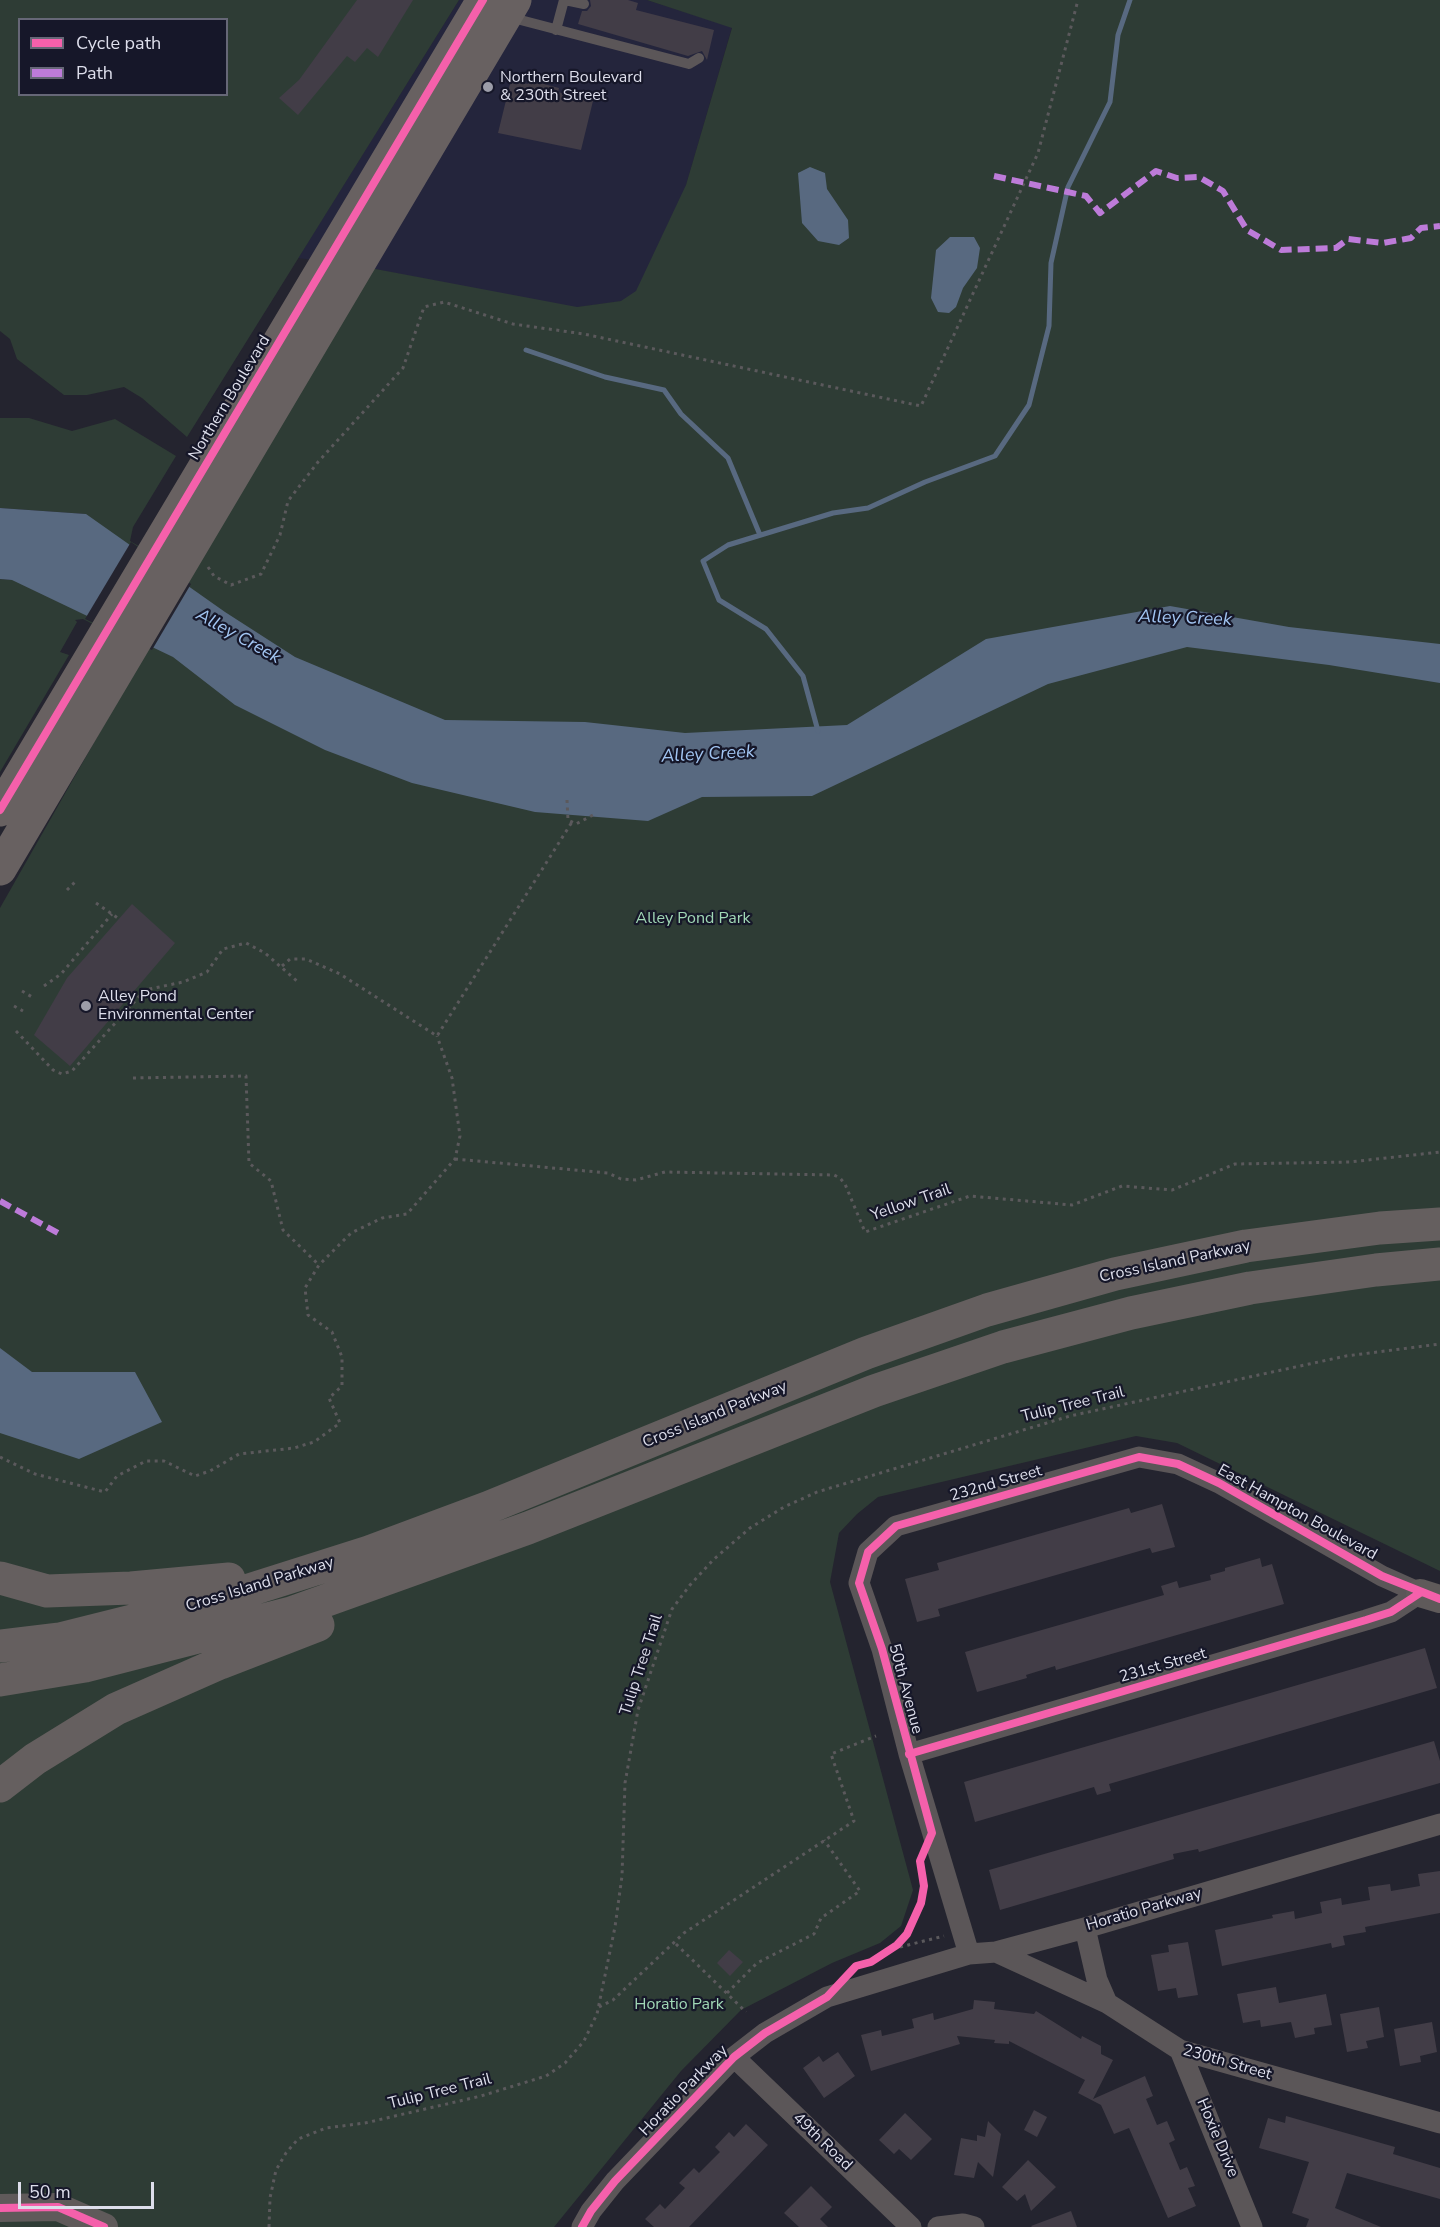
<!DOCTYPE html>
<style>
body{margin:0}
#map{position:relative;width:1440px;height:2227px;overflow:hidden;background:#24242f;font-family:"Nunito Sans",sans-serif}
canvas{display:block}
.legend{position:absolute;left:18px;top:18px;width:210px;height:78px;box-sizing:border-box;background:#161729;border:2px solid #666777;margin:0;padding:8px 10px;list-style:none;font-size:18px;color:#dddeeb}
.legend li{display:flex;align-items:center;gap:12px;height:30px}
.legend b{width:30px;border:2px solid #666777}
.scale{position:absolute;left:18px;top:2182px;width:136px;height:27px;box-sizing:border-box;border:3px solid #dddeeb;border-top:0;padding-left:8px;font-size:18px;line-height:21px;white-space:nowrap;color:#dddeeb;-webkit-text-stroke:4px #161729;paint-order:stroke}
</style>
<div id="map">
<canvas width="1440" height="2227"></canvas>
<ul class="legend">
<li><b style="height:8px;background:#f560ab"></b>Cycle path</li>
<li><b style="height:8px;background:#bd7bd9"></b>Path</li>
</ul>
<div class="scale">50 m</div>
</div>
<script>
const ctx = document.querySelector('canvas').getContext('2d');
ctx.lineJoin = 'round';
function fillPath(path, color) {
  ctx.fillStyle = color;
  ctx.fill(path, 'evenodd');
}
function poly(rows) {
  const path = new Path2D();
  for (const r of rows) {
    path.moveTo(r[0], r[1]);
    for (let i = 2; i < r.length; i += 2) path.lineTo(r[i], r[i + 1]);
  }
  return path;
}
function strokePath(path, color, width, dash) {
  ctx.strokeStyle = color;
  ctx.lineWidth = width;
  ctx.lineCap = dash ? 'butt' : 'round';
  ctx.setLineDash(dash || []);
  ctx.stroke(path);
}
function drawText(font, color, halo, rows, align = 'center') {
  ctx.font = font + ' "Nunito Sans",sans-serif';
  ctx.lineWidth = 4.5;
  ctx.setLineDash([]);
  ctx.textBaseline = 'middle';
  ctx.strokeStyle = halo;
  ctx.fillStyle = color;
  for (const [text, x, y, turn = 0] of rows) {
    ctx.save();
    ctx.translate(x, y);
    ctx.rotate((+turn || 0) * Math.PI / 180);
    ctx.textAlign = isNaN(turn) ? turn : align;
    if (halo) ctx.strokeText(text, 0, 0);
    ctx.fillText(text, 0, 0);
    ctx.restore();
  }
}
const built = poly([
 [459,0,647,0,732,27,660,275,647,298,571,308,365,267,298,258]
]);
const green = poly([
 [0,0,459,0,187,437,142,398,124,387,87,395,64,395,17,359,10,339,0,331],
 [20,20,226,20,226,94,20,94],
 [647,0,1440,0,1440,1571,1177,1443,1136,1436,878,1497,857,1514,839,1533,830,1582,913,1890,901,1926,880,1943,832,1963,741,2010,681,2071,554,2227,0,2227,0,908,146,651,83,619,75,620,77,622,60,652,69,655,0,772,0,579,12,580,86,514,0,508,0,418,29,418,72,431,115,419,176,456,133,527,130,541,189,575,365,267,577,307,621,301,636,291,686,185,732,28]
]);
const water = poly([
 [810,167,825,173,827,189,848,220,849,238,839,245,818,241,802,223,798,173],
 [950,237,974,237,980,248,977,268,963,288,956,307,949,313,938,312,931,298,936,250],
 [0,508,86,514,225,612,295,657,445,720,585,722,685,733,847,725,986,639,1170,606,1289,627,1440,644,1440,683,1329,665,1187,647,1048,684,812,796,702,797,648,821,535,812,412,783,325,750,235,705,173,657,12,580,0,579],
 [0,1348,32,1372,135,1372,162,1422,79,1459,0,1433]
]);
const pier = poly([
 [131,542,191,584,152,650,85,619]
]);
const stream = poly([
 [526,350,605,377,664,390,681,414,728,458,760,535],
 [818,731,803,676,766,629,719,600,703,561,728,545,833,513,868,508,925,482,995,456,1029,405,1049,326,1051,263,1068,187,1110,102,1118,35,1130,0]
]);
const building = poly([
 [357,0,413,0,378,57,367,48,355,62,347,56,298,115,279,98,299,80],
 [590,0,628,0,638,3,636,10,714,30,707,60,702,51,688,56,578,24,582,11,587,11,591,6],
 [511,80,528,84,529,80,559,88,558,92,593,101,581,150,498,133],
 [132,904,175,943,70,1066,34,1035,67,978],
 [1162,1504,1175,1547,1152,1553,1150,1548,938,1609,940,1616,917,1622,905,1579,939,1570,937,1563,1129,1508,1131,1513],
 [1260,1558,1262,1567,1272,1564,1284,1604,1056,1670,1055,1666,1026,1675,1027,1678,977,1692,965,1652,1164,1595,1161,1586,1177,1581,1179,1588,1211,1580,1210,1575,1225,1571,1225,1568],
 [1425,1648,1437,1688,1109,1784,1111,1791,1097,1795,1094,1787,975,1822,964,1782],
 [1434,1741,1440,1761,1440,1783,1199,1852,1198,1849,1173,1854,1174,1859,1000,1910,989,1870],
 [1440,1871,1440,1913,1365,1927,1366,1932,1343,1936,1345,1945,1332,1948,1331,1943,1222,1966,1215,1930,1273,1918,1272,1915,1294,1911,1295,1919,1322,1913,1320,1902,1341,1898,1342,1905,1370,1900,1368,1887,1390,1884,1391,1891,1420,1886,1418,1874],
 [1188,1942,1198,1995,1178,1998,1176,1988,1158,1991,1151,1955,1169,1952,1168,1945],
 [729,1950,743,1962,730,1976,717,1963],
 [1276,1987,1279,2003,1326,1994,1332,2025,1314,2028,1315,2034,1295,2038,1291,2022,1261,2027,1260,2020,1243,2023,1237,1994],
 [974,2000,995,2002,994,2009,1034,2014,1036,2011,1081,2039,1082,2036,1101,2046,1101,2054,1113,2060,1093,2099,1145,2076,1153,2096,1146,2099,1157,2125,1167,2121,1175,2140,1169,2143,1180,2170,1187,2167,1195,2186,1188,2188,1196,2206,1168,2218,1129,2128,1114,2134,1101,2105,1078,2093,1085,2080,1009,2041,1009,2044,994,2043,995,2040,957,2036,960,2044,871,2071,861,2035,881,2030,882,2036,914,2028,912,2019,933,2013,934,2020,973,2009],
 [1379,2007,1384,2037,1366,2041,1368,2048,1347,2052,1340,2014],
 [1432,2022,1437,2052,1420,2056,1421,2062,1400,2066,1394,2029],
 [838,2052,855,2076,824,2098,803,2068,819,2056,823,2062],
 [1034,2110,1047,2117,1037,2137,1024,2130],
 [905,2113,932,2139,911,2160,899,2149,894,2154,879,2140],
 [1286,2116,1395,2147,1393,2154,1440,2168,1440,2199,1347,2173,1335,2208,1381,2227,1306,2227,1309,2219,1292,2213,1309,2162,1259,2148,1268,2118,1285,2123],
 [988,2121,1001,2134,993,2177,978,2162,974,2178,954,2175,961,2138,977,2141,977,2135,985,2137],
 [746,2124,768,2145,689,2227,654,2227,645,2219,660,2204,665,2209,685,2188,679,2183,694,2168,699,2173,720,2152,715,2147,729,2132,734,2137],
 [1028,2160,1056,2187,1031,2211,1025,2194,1017,2201,1002,2187],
 [811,2186,832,2207,820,2219,828,2227,799,2227,784,2213],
 [1071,2211,1077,2227,1032,2227,1031,2226]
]);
const path = poly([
 [208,567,214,576,231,585,261,574,280,535,288,501,318,462,403,368,424,307,444,302,513,324,584,334,921,406,1038,153,1078,0],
 [567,800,568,820,576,824,593,815],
 [67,890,75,882],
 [96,903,119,919],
 [282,966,290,959,306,959,340,974,437,1036,572,822],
 [44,986,61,974,112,914],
 [22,991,32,997],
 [14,1006,23,1011],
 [16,1031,53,1070,62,1074,72,1071,145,990,183,982,207,972,223,949,246,943,265,953,298,982],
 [133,1078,246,1076,249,1163,271,1181,283,1230,319,1265],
 [455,1159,608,1173,621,1179,636,1180,665,1172,834,1175,840,1178,845,1184,865,1232,970,1196,1072,1205,1122,1186,1172,1190,1235,1164,1350,1162,1440,1152],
 [0,1457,35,1474,105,1492,117,1476,146,1461,164,1461,195,1476,210,1471,239,1454,294,1448,314,1442,340,1423,329,1398,342,1386,342,1357,332,1332,308,1315,305,1288,319,1265,351,1233,382,1218,407,1214,455,1159,460,1136,452,1078,437,1036],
 [676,1944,746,2012],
 [900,1947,944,1936],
 [727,1993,757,1963,814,1934,821,1918,860,1891,824,1840],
 [599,2007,613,2000,684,1933,854,1821,831,1754,876,1736],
 [269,2227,270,2198,276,2170,286,2153,298,2139,326,2128,365,2123,481,2096,546,2076,565,2063,584,2041,597,2014,615,1927,622,1876,625,1783,638,1710,672,1609,690,1585,713,1560,750,1528,784,1507,817,1492,1070,1416,1346,1356,1440,1344]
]);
const lane = poly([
 [565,0,584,4],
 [509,17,689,64,699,58],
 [556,30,564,0]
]);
const street = poly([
 [909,1754,1366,1620,1391,1612,1420,1593],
 [1085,1928,1097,1980,1107,2003],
 [996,1952,1107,2003,1180,2050,1440,2123],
 [969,1954,909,1754,882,1649,859,1583,868,1552,896,1526,1139,1457,1178,1464,1219,1483,1382,1576,1420,1593],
 [1180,2050,1252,2227],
 [734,2057,911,2227],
 [582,2227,591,2211,615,2181,734,2057,765,2033,827,1997,969,1954,996,1952,1085,1928,1440,1824],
 [938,2227,963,2224,974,2227]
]);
const secondary = poly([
 [1420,1593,1440,1599],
 [0,2208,58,2207,104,2227]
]);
const primary = poly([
 [0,810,483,0],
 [0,869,515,0]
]);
const highway = poly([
 [0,1578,47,1591,131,1588,229,1579],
 [0,1646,60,1639,224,1598,369,1552,487,1508,866,1353,987,1310,1115,1274,1246,1246,1380,1228,1440,1224],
 [0,1680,85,1666,291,1613,528,1528,874,1391,1003,1347,1131,1313,1250,1288,1376,1270,1440,1264],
 [0,1786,35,1759,116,1709,220,1663,318,1625]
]);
const quiet = poly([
 [994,176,1086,196,1100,213,1156,171,1177,178,1199,177,1223,191,1247,230,1281,250,1336,248,1348,239,1383,243,1411,238,1421,228,1440,226],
 [0,1201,58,1233]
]);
const cycleway = poly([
 [0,810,483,0],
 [909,1754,1366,1620,1391,1612,1420,1593],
 [0,2208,58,2207,104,2227],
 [582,2227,591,2211,615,2181,734,2057,765,2033,827,1997,856,1966,871,1962,897,1945,907,1934,921,1903,924,1886,920,1861,932,1833,882,1649,859,1583,868,1552,896,1526,1139,1457,1178,1464,1219,1483,1382,1576,1440,1599]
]);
const markers = [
 [488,87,6,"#9c9da9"],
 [86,1006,6,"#9c9da9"]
];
const poiNames = [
 ["Northern Boulevard",500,78],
 ["& 230th Street",500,96],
 ["Alley Pond",98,997],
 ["Environmental Center",98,1015]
];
const streetNames = [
 ["Northern Boulevard",230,398,-59],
 ["Yellow Trail",911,1203,-19],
 ["Cross Island Parkway",1175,1262,-12],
 ["Tulip Tree Trail",1073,1405,-14],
 ["Cross Island Parkway",715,1415,-22],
 ["232nd Street",996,1484,-16],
 ["East Hampton Boulevard",1297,1513,29],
 ["Cross Island Parkway",260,1585,-17],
 ["Tulip Tree Trail",642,1665,-72],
 ["231st Street",1163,1666,-16],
 ["50th Avenue",905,1689,75],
 ["Horatio Parkway",1144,1910,-16],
 ["230th Street",1227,2063,16],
 ["Horatio Parkway",684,2091,-46],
 ["Tulip Tree Trail",440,2092,-14],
 ["Hoxie Drive",1217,2138,67],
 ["49th Road",822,2142,44]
];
const parkNames = [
 ["Alley Pond Park",693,919],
 ["Horatio Park",679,2005]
];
const waterNames = [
 ["Alley Creek",1185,619,2],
 ["Alley Creek",238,637,29],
 ["Alley Creek",708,755,-3]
];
fillPath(built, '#24253c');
fillPath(green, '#2e3c35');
fillPath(water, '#586980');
fillPath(pier, '#24242f');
strokePath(stream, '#586980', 5);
fillPath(building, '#423d47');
strokePath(path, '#5b595c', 3, [3, 4.5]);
strokePath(lane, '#5b5658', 10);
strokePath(street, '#5b5658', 21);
strokePath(secondary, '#5f5a5a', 28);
strokePath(primary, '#686161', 33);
strokePath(highway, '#655f5f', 33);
strokePath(quiet, '#bd7bd9', 6, [12, 6]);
strokePath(cycleway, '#f560ab', 8);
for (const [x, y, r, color] of markers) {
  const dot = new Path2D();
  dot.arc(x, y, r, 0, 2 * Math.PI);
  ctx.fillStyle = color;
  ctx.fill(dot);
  strokePath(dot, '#161729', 2);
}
drawText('16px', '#dddeeb', '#161729', poiNames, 'left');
drawText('16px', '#dddeeb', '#161729', streetNames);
drawText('16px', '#a1d8b6', '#161729', parkNames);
drawText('italic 18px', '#a2c5f2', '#161729', waterNames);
</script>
